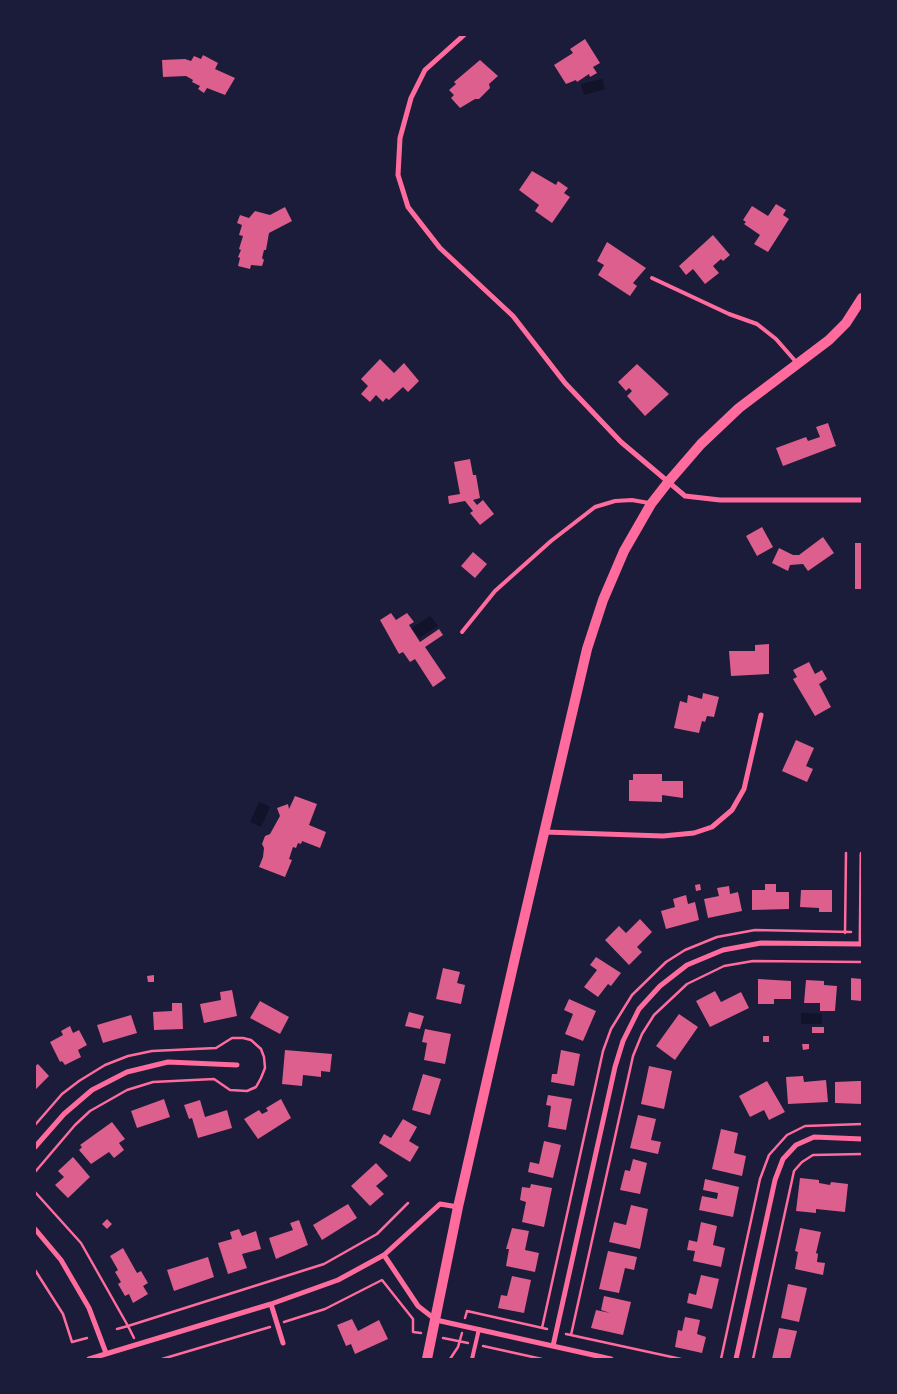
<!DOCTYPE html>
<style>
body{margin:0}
#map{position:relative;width:897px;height:1394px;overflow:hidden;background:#1b1b3a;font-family:"DM Sans",sans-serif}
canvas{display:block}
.frame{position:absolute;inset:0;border:36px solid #1b1b3a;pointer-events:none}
</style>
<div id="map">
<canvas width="897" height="1394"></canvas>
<div class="frame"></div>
</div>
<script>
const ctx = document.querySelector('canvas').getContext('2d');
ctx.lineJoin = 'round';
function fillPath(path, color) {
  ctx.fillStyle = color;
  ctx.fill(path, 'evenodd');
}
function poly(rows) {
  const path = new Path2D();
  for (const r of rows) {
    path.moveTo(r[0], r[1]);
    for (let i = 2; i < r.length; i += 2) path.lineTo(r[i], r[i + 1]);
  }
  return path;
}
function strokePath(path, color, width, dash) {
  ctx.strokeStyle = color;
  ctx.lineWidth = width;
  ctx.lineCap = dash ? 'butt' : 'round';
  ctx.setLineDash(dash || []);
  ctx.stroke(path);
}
const water = poly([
 [602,79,605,89,584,95,581,84],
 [430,616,438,626,419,638,412,628],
 [259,802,270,807,261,827,250,822],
 [801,1013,822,1014,822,1024,801,1024]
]);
const building = poly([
 [585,39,600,63,593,67,597,73,590,77,589,74,577,82,576,80,566,84,554,65,573,53,570,49],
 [203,55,218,63,215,69,235,78,225,95,207,88,204,93,198,89,200,86,192,82,193,80,186,76,163,77,162,60,185,59,191,61,194,56,201,59],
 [480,60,498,76,489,84,490,88,479,99,475,99,460,108,451,98,454,95,449,90,456,84,454,82],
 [532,171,556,185,558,181,568,188,564,193,570,197,552,223,535,211,539,205,519,190],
 [776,204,786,210,783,215,789,219,768,252,754,244,760,235,744,224,746,222,743,220,752,206,768,216],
 [285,207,292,221,269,233,266,250,264,250,262,258,264,260,262,266,251,265,250,269,238,266,240,258,238,257,241,250,239,249,243,236,239,235,242,225,237,223,240,215,249,218,255,211,270,215],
 [713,235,730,255,723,261,721,259,713,266,719,273,705,284,693,269,686,275,679,266],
 [607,242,646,268,633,283,637,286,630,296,598,275,604,265,597,261],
 [380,359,394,373,404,363,419,381,408,392,403,387,389,400,386,398,383,402,376,395,370,402,361,394,368,386,361,379],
 [637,364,669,394,645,416,627,396,632,391,629,388,626,391,618,382],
 [828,423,836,446,783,466,776,448,806,437,808,441,820,437,816,427],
 [470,459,473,475,476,475,480,498,473,500,477,505,483,500,494,514,480,525,470,513,473,511,465,501,449,504,448,496,460,494,454,462],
 [762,527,773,547,757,556,746,536],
 [823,537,834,553,808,571,803,564,790,565,788,571,772,563,779,548,793,555,799,555],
 [855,543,862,543,862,589,855,589],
 [473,552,487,564,475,578,461,566],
 [391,613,396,620,407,613,414,622,409,625,420,642,439,629,443,635,425,647,446,678,433,687,415,659,410,662,403,652,399,654,380,620],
 [769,644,769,674,731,676,729,651,755,651,755,645],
 [809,662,815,674,822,670,827,679,819,684,831,707,815,716,793,679,797,677,793,670],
 [703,693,719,697,714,717,707,716,705,722,702,721,699,733,674,728,680,701,687,703,688,695,702,699],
 [796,740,814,748,806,766,813,769,807,782,782,771],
 [633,774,662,774,662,781,683,781,683,798,662,795,662,802,629,801,629,780,633,780],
 [295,796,317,804,309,825,326,832,320,848,302,841,301,844,298,843,296,848,293,847,289,859,292,860,285,877,259,867,263,857,264,848,262,844,265,836,270,834,280,816,277,808,288,804,289,809],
 [700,884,701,890,696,891,695,885],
 [765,884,776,884,776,892,789,892,789,909,752,910,752,890,765,890],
 [729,886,730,894,738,892,742,911,708,918,704,899,719,896,717,888],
 [801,890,832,890,832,912,819,912,819,908,800,907],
 [686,895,688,904,695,902,699,920,666,929,661,911,675,907,673,899],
 [640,919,652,932,637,947,642,952,629,965,605,940,619,926,626,933],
 [596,957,621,973,611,986,608,984,598,997,584,987,597,970,590,965],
 [443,968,460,972,457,983,465,985,461,1004,436,999],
 [154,975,154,982,148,982,147,976],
 [851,978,862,979,862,1001,851,1000],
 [758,979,791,981,791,999,774,999,774,1004,758,1004],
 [806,980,824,981,824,985,837,986,835,1011,820,1011,820,1003,804,1003],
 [232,990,237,1016,204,1023,200,1004,221,1000,220,992],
 [715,991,721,1002,741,992,749,1008,710,1027,696,1001],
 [569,999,596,1011,583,1041,565,1034,573,1014,564,1010],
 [260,1001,289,1017,280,1034,250,1018],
 [172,1003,182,1003,183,1029,154,1030,153,1012,172,1011],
 [409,1012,424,1016,420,1029,405,1026],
 [679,1014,698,1027,675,1060,656,1046],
 [131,1015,137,1033,103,1043,97,1025],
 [70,1026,73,1033,79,1030,87,1045,78,1050,81,1057,65,1065,62,1061,60,1062,50,1042,63,1035,61,1031],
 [812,1027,824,1027,824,1033,812,1033],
 [425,1029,451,1034,445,1064,424,1060,427,1043,422,1042],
 [763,1036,769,1036,769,1042,763,1042],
 [802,1044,809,1044,809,1049,803,1050],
 [285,1050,332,1054,330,1072,321,1071,321,1077,303,1075,302,1086,282,1084],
 [561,1050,580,1054,574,1086,551,1082,552,1074,557,1074],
 [38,1064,49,1076,35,1090,35,1066],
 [649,1066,672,1071,664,1109,641,1104],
 [423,1074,441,1079,430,1115,412,1110],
 [803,1076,804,1082,826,1080,828,1102,788,1104,786,1077],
 [767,1081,785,1112,769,1120,764,1110,750,1117,739,1096],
 [858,1081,862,1081,862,1104,835,1103,835,1082],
 [548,1095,572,1099,566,1130,548,1127,551,1106,546,1105],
 [164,1099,170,1117,137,1128,131,1111],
 [281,1099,291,1118,258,1139,244,1119,259,1110,262,1114,268,1111,266,1108],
 [200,1100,205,1117,227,1110,232,1128,198,1138,192,1118,189,1119,184,1105],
 [638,1115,656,1119,651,1140,661,1142,658,1154,630,1148],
 [403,1119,417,1127,409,1141,419,1147,410,1162,379,1143,384,1134,391,1138],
 [112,1122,125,1139,119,1143,124,1150,114,1158,109,1152,91,1164,79,1150,82,1147,80,1145],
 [721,1129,738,1133,734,1153,746,1156,742,1176,712,1169],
 [544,1141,561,1145,553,1178,528,1172,530,1162,539,1164],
 [73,1157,90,1177,68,1198,55,1185,64,1177,58,1171],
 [633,1159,647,1163,640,1194,620,1190,625,1170,630,1171],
 [376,1163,388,1176,376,1186,384,1194,370,1206,351,1186],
 [800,1178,819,1180,819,1183,830,1185,831,1182,848,1184,845,1212,816,1209,816,1213,796,1211],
 [705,1179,739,1187,733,1217,699,1210,702,1196,717,1199,718,1193,703,1190],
 [531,1184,552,1188,544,1227,522,1222,526,1202,520,1200,522,1187,530,1188],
 [348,1204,357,1218,322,1240,313,1225],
 [631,1205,648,1209,640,1249,609,1242,614,1222,626,1225],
 [107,1219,112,1224,107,1229,102,1224],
 [299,1220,308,1245,276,1259,269,1238,293,1230,290,1223],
 [701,1222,717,1226,713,1245,725,1248,721,1267,693,1261,695,1251,687,1250,689,1240,697,1242],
 [512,1228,529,1231,525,1250,539,1253,535,1272,506,1266,509,1249,506,1249],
 [800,1228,821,1232,816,1253,818,1254,817,1262,825,1263,823,1275,795,1269,798,1252,795,1251],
 [239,1229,242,1236,256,1231,261,1249,242,1254,247,1268,228,1274,218,1243,232,1239,230,1232],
 [123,1248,137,1273,141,1271,148,1283,143,1286,148,1294,133,1303,129,1294,125,1296,118,1284,121,1282,115,1272,118,1270,110,1256],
 [608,1251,637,1257,634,1270,625,1268,619,1293,599,1289],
 [208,1257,214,1277,174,1291,167,1270],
 [701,1275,719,1279,712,1309,687,1303,689,1293,696,1295],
 [512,1276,531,1280,524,1313,498,1308,501,1295,507,1296],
 [788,1284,807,1288,799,1322,781,1318],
 [604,1296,631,1302,623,1335,591,1328,596,1310,610,1313,601,1310],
 [685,1317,700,1320,697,1334,706,1337,702,1353,675,1347,678,1330,682,1331],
 [352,1319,358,1331,379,1320,388,1339,355,1354,351,1344,346,1346,337,1325],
 [779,1328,797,1331,790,1359,772,1359]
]);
const path = poly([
 [845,933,846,853],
 [35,1125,62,1094,79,1081,105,1065,128,1056,152,1051,216,1048,232,1038,243,1038,251,1040,261,1049,264,1057,265,1068,261,1078,256,1087,247,1091,230,1090,214,1079,153,1082,127,1090,90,1111,75,1125,35,1172],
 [35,1192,81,1243,128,1326,324,1264,377,1234,408,1203],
 [35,1270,63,1314,72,1342,87,1338],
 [465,1318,467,1311,547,1329],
 [284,1322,325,1309,382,1280,413,1319,413,1332,421,1333],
 [542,1328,603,1051,611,1029,632,995,666,962,685,950,717,937,755,930,851,932],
 [117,1329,128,1326,134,1338],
 [566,1334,681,1359],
 [571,1335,633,1056,642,1034,654,1015,687,984,724,966,753,961,862,962],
 [443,1338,468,1343],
 [483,1346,542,1359],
 [162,1359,270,1327],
 [450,1359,458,1347,462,1333],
 [721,1359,760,1179,769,1155,787,1135,805,1126,862,1124],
 [753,1359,794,1171,802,1162,813,1155,862,1154]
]);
const service = poly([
 [652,278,729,314,757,324,776,339,797,363],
 [462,632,495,591,551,541,595,507,615,501,632,500,649,503],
 [472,1359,479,1329]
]);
const minor = poly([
 [464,35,425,70,411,98,400,138,398,175,408,207,440,248,513,316,565,383,621,442,685,496,720,500,862,500],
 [545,832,663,836,694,833,712,827,732,810,744,789,761,715],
 [861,944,862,854],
 [35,1147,64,1114,92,1090,127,1072,168,1062,237,1065],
 [35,1229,61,1260,89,1308,106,1353],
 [384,1255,418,1306,436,1320,611,1359],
 [271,1304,283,1343],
 [553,1346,615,1067,623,1041,639,1009,660,986,687,965,723,950,761,943,862,944],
 [89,1359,271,1304,338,1280,384,1255,440,1204,458,1207],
 [736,1359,775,1180,783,1159,796,1145,814,1137,862,1139]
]);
const secondary = poly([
 [427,1359,458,1207,516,953,587,649,603,600,624,551,651,504,669,481,701,444,739,408,829,340,846,323,862,298]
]);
fillPath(water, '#12122b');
fillPath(building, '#dd5f8e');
strokePath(path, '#ff6b9d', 2.5);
strokePath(service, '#ff6b9d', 4);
strokePath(minor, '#ff6b9d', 5);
strokePath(secondary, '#ff6b9d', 10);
</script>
